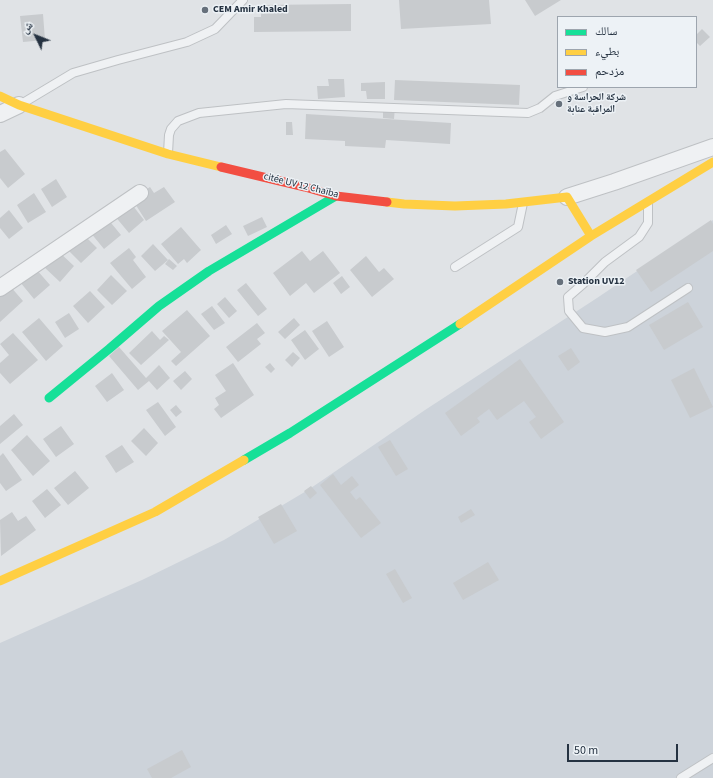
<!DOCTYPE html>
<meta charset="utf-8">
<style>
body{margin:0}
#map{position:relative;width:713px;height:778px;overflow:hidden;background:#e0e3e6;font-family:"Source Sans 3","Noto Naskh Arabic",sans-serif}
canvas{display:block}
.legend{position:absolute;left:557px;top:16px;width:140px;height:72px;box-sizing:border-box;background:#edf2f6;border:1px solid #9da5ae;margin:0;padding:5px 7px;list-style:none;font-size:12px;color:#253241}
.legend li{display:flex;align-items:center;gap:8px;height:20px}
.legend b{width:20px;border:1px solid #9da5ae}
.north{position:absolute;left:16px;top:16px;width:40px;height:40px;-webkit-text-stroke:3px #edf2f6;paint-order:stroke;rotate:313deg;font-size:11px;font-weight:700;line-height:16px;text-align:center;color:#253241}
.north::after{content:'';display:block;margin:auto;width:14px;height:18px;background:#253241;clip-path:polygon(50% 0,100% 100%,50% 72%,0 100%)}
.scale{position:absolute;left:567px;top:744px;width:111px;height:18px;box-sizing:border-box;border:2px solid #253241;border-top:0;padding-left:5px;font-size:12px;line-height:14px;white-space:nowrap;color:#253241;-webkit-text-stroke:3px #edf2f6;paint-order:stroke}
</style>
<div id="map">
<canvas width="713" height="778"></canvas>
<ul class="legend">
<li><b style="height:5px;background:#16e098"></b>سالك</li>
<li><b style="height:5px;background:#ffcf43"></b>بطيء</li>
<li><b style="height:5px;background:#f24e42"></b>مزدحم</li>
</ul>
<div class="north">ش</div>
<div class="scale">50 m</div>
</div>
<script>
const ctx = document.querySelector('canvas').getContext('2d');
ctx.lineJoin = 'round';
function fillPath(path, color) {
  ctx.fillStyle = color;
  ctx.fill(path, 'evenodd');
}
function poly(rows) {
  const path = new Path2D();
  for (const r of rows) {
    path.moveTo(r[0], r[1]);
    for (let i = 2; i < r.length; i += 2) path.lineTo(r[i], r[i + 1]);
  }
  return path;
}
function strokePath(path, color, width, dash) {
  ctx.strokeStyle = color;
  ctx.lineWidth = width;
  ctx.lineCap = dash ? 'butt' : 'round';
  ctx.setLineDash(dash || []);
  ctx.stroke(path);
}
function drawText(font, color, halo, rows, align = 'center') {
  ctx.font = font + ' "Source Sans 3","Noto Naskh Arabic",sans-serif';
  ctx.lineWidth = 3;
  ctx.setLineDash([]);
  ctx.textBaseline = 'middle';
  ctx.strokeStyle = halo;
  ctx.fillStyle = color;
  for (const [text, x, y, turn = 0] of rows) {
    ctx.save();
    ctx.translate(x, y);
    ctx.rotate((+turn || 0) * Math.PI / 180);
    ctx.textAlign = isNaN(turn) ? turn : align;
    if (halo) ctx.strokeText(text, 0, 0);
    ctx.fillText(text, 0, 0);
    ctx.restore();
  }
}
const built = poly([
 [713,220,713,778,0,778,0,643,142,580,224,540,308,490,425,410,597,298]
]);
const building = poly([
 [399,0,489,0,491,24,401,29],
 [525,0,561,0,535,16],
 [351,4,351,31,254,32,254,17,261,17,261,5],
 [43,14,45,40,23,42,20,16],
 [702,29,710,37,700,46,696,42,696,35],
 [328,79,344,79,345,97,318,99,317,86,329,86],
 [395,80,520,85,519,105,394,100],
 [385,82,385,99,367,99,366,91,361,91,361,83],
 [383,106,395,107,394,119,383,118],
 [306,114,451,123,450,144,386,140,385,148,345,146,345,141,305,139],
 [286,122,292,122,293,135,286,135],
 [5,149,25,174,8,188,0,178,0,152],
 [56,179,67,197,52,207,41,189],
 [150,187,154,193,164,187,175,202,146,221,132,199],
 [34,193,46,212,28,223,17,205],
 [130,202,144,220,129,233,114,215],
 [9,210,23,228,9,239,0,228,0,218],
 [262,217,267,227,248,236,243,226],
 [107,218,121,235,104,249,90,232],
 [711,220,713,224,713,251,651,292,636,270],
 [226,225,232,234,216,244,211,235],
 [181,227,201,250,187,263,184,259,178,264,161,244],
 [84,235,97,248,81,263,68,250],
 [153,244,168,260,155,271,141,256],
 [129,248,136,257,133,260,146,277,132,289,110,263],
 [58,251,74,266,60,282,43,266],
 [302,251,310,261,323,251,340,273,314,293,306,283,290,296,273,273],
 [366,256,379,272,384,268,394,279,372,297,350,270],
 [169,259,177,266,173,270,165,264],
 [36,269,50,285,34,299,20,282],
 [111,275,127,291,112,305,97,290],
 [342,276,350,287,341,294,333,283],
 [246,283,267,309,258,316,237,290],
 [10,286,23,301,0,322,0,294],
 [90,291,105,307,88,323,73,306],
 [225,297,237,311,229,318,217,304],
 [688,302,703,327,664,350,649,325],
 [212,306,225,323,214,330,201,314],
 [187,310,210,336,176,366,171,361,181,352,162,331],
 [69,313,79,329,65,338,55,322],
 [39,318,63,346,46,361,22,332],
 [294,318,300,325,285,339,278,332],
 [327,321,344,347,329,357,312,331],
 [257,323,265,333,257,339,261,344,238,362,226,347],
 [305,330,319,349,305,360,291,340],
 [152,331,160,340,164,336,169,340,141,365,129,353],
 [13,333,38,360,10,384,0,373,0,363,9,355,0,344],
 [119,347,146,378,159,365,170,378,157,390,149,381,138,390,109,356],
 [571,348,580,362,568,371,558,356],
 [293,352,300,358,292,367,285,360],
 [520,359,564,422,541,439,529,422,536,417,524,401,497,420,489,409,477,418,480,422,461,436,445,413],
 [233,363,254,395,221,418,214,409,219,405,215,398,226,391,215,375],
 [270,363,275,369,271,373,265,367],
 [694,368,713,407,690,418,671,380],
 [185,371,192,379,181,390,173,381],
 [112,373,124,390,107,402,95,386],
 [158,402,176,427,165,436,146,410],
 [176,405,182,412,176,417,170,410],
 [14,414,23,425,0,444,0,426],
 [61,426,74,444,56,457,43,439],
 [144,428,158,443,146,456,131,441],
 [27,435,50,461,33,476,11,450],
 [390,440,408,469,396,476,378,447],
 [122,445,134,462,116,473,105,456],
 [3,453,22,480,6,491,0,483,0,456],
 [75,471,89,488,68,505,54,488],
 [333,474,341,485,352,476,359,485,350,492,356,500,360,497,381,523,361,538,320,485],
 [311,486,317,493,310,499,304,491],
 [47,489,61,505,45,518,32,501],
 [281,504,297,531,274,544,258,517],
 [471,509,475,515,461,523,458,517],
 [12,512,18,521,26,516,36,530,1,556,0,520],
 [488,562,499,580,463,600,453,583],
 [395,569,412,598,403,603,386,574],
 [182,750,191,767,171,778,152,778,147,769]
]);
const lane = poly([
 [23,103,73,73,118,60,187,42,215,29,243,0],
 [168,153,169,135,171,129,178,121,199,113,286,104,528,113,540,108,555,96,583,87],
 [648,204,648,223,639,237,605,262,583,284,568,297,569,311,583,328,605,332,628,327,688,288],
 [455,267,518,227,523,203],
 [681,778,713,758]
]);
const street = poly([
 [0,114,19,105],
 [567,197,614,182,713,147],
 [0,288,140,193]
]);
const fast = poly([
 [49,398,109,349,159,306,209,271,336,196],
 [244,460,290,433,460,324]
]);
const slow = poly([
 [0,96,19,105,168,154,221,167],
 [387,202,404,204,455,206,506,204,567,197,591,236],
 [460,324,591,236,713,162],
 [0,581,155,512,244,460]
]);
const jam = poly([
 [221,167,305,187,336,196,387,202]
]);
const markers = [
 [205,10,4,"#66707b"],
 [559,104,4,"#66707b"],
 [560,282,4,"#66707b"]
];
const poiNames = [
 ["CEM Amir Khaled",213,10],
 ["شركة الحراسة و",567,98],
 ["المراقبة عنابة",567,110],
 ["Station UV12",568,282]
];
const streetNames = [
 ["citée UV 12 Chaïba",301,186,14]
];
fillPath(built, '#cdd3da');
fillPath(building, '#c8cbce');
strokePath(lane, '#bec1c4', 10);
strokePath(street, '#bec1c4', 18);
strokePath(lane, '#eff1f3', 8);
strokePath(street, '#eff1f3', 16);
strokePath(fast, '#16e098', 9);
strokePath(slow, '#ffcf43', 9);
strokePath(jam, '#f24e42', 9);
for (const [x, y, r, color] of markers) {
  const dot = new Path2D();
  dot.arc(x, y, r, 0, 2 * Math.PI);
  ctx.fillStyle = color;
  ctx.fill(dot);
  strokePath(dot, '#edf2f6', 1.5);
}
drawText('bold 10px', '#253241', '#edf2f6', poiNames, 'left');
drawText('10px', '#253241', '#edf2f6', streetNames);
</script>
